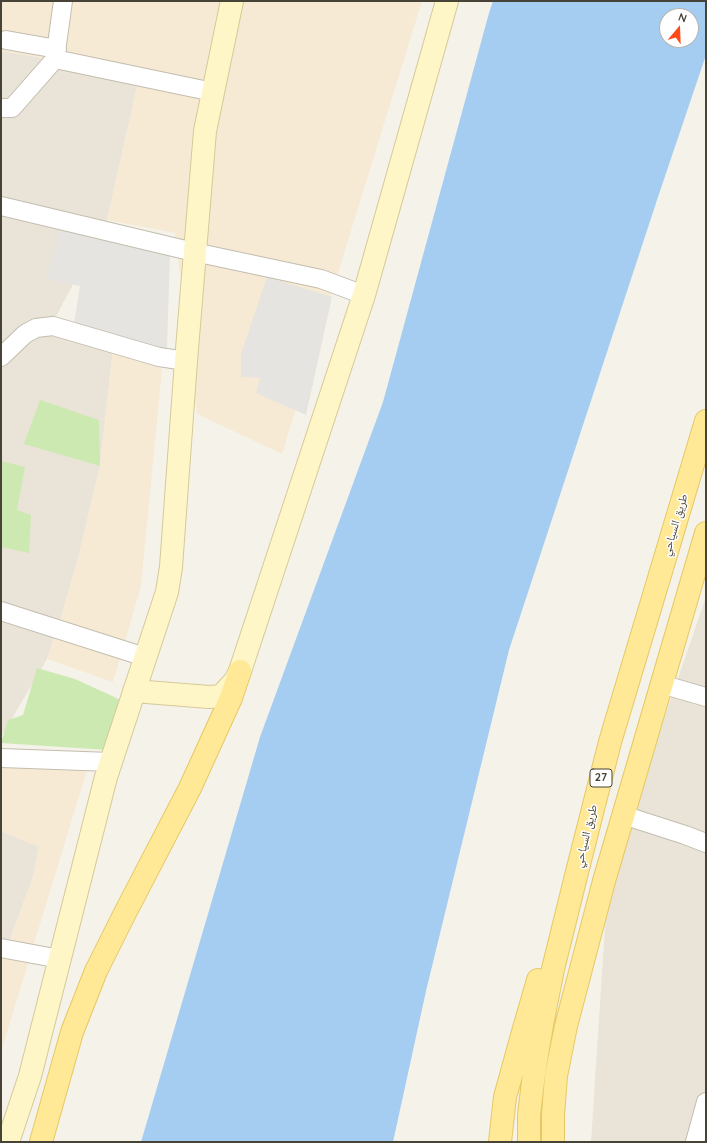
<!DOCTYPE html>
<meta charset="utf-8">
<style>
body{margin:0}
#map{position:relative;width:707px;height:1143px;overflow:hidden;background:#f5f2e9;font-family:Quicksand,sans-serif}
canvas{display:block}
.frame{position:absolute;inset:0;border:2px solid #484337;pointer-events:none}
.north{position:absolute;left:659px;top:8px;width:40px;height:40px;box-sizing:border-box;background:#fff;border:1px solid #b6b4af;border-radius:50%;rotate:19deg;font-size:11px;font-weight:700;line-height:16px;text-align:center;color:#484337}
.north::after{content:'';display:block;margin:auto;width:14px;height:18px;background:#fd4a17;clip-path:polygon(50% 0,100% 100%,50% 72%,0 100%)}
</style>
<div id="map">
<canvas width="707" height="1143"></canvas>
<div class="frame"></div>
<div class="north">N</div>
</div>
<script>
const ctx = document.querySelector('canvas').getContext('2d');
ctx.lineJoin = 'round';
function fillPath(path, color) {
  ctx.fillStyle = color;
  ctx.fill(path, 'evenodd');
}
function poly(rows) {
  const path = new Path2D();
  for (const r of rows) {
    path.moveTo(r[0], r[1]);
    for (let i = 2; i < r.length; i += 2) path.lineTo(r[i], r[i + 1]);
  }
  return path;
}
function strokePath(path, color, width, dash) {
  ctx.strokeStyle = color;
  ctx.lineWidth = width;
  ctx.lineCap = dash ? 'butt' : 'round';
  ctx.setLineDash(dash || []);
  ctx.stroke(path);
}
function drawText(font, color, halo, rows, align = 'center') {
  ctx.font = font + ' Quicksand,"Noto Naskh Arabic",sans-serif';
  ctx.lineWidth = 3;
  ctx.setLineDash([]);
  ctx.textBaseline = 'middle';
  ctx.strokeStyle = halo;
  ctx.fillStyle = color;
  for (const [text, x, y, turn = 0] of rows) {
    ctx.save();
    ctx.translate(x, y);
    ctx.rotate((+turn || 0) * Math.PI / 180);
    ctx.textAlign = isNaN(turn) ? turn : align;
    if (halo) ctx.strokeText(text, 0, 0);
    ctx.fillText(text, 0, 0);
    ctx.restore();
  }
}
const residential = poly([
 [1,51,140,74,107,220,52,324,113,349,100,466,78,559,61,617,47,659,1,737],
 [706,597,706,1142,591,1142,608,881],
 [1,831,39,847,33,877,7,947,1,946]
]);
const commercial = poly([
 [1,1,422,1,282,454,197,414,175,233,107,220,140,74,1,51],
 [113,349,162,369,141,586,113,682,47,659,61,617,78,559,100,466],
 [1,763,87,770,1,1052,1,946,7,947,33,877,39,847,1,831]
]);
const green = poly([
 [40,400,99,420,100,466,24,444],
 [1,461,25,467,17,510,31,515,29,553,1,547],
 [37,668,75,679,123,701,108,750,1,743,8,720,23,715]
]);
const parking = poly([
 [60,230,170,252,167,349,74,323,80,286,46,279],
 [267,277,332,297,306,415,256,393,260,378,241,377,241,354]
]);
const water = poly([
 [493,1,706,1,706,55,658,197,509,650,426,991,393,1142,141,1142,260,737,383,402,489,13],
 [667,16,691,16,691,40,667,40]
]);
const street = poly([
 [6,40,57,49],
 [55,59,213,92],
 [1,108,12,108,55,59,63,1],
 [1,206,194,252,321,279,364,295],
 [1,357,25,334,36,328,53,326,159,357,186,361],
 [1,611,145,657],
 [661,684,706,697],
 [1,758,111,762],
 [623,815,685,835,706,843],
 [1,948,60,959],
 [695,1142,706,1102]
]);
const secondary = poly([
 [134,691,209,697,221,696,235,681,240,671,364,295,447,1],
 [8,1142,30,1076,106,777,167,592,171,567,186,361,205,131,232,1]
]);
const primary = poly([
 [41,1142,72,1032,96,971,124,915,190,788,231,698,240,671],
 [500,1142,505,1097,523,1032,538,980],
 [529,1142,529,1115,534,1073,542,1025,553,969,577,872,610,742,706,421],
 [553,1142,553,1115,556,1076,566,1026,604,881,706,533]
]);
const shields = [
 [601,778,22]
];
const shieldNames = [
 ["27",601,778]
];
const streetNames = [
 ["طريق السياحي",675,525,-73],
 ["طريق السياحي",586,836,-76]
];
fillPath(residential, '#e9e4d7');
fillPath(commercial, '#f6ead4');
fillPath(green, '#cce9b1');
fillPath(parking, '#e6e4e0');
fillPath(water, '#a5cdf2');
strokePath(street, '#c3bdae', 20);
strokePath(secondary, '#d5c998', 24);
strokePath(primary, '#e6c865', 24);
strokePath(street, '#fff', 18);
strokePath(secondary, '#fff6c8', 22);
strokePath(primary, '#ffe997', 22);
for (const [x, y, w] of shields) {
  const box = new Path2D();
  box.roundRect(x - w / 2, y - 9, w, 18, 3);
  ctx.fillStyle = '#fff';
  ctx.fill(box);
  strokePath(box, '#484337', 1);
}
drawText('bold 11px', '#484337', null, shieldNames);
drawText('12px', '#484337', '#fff', streetNames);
</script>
